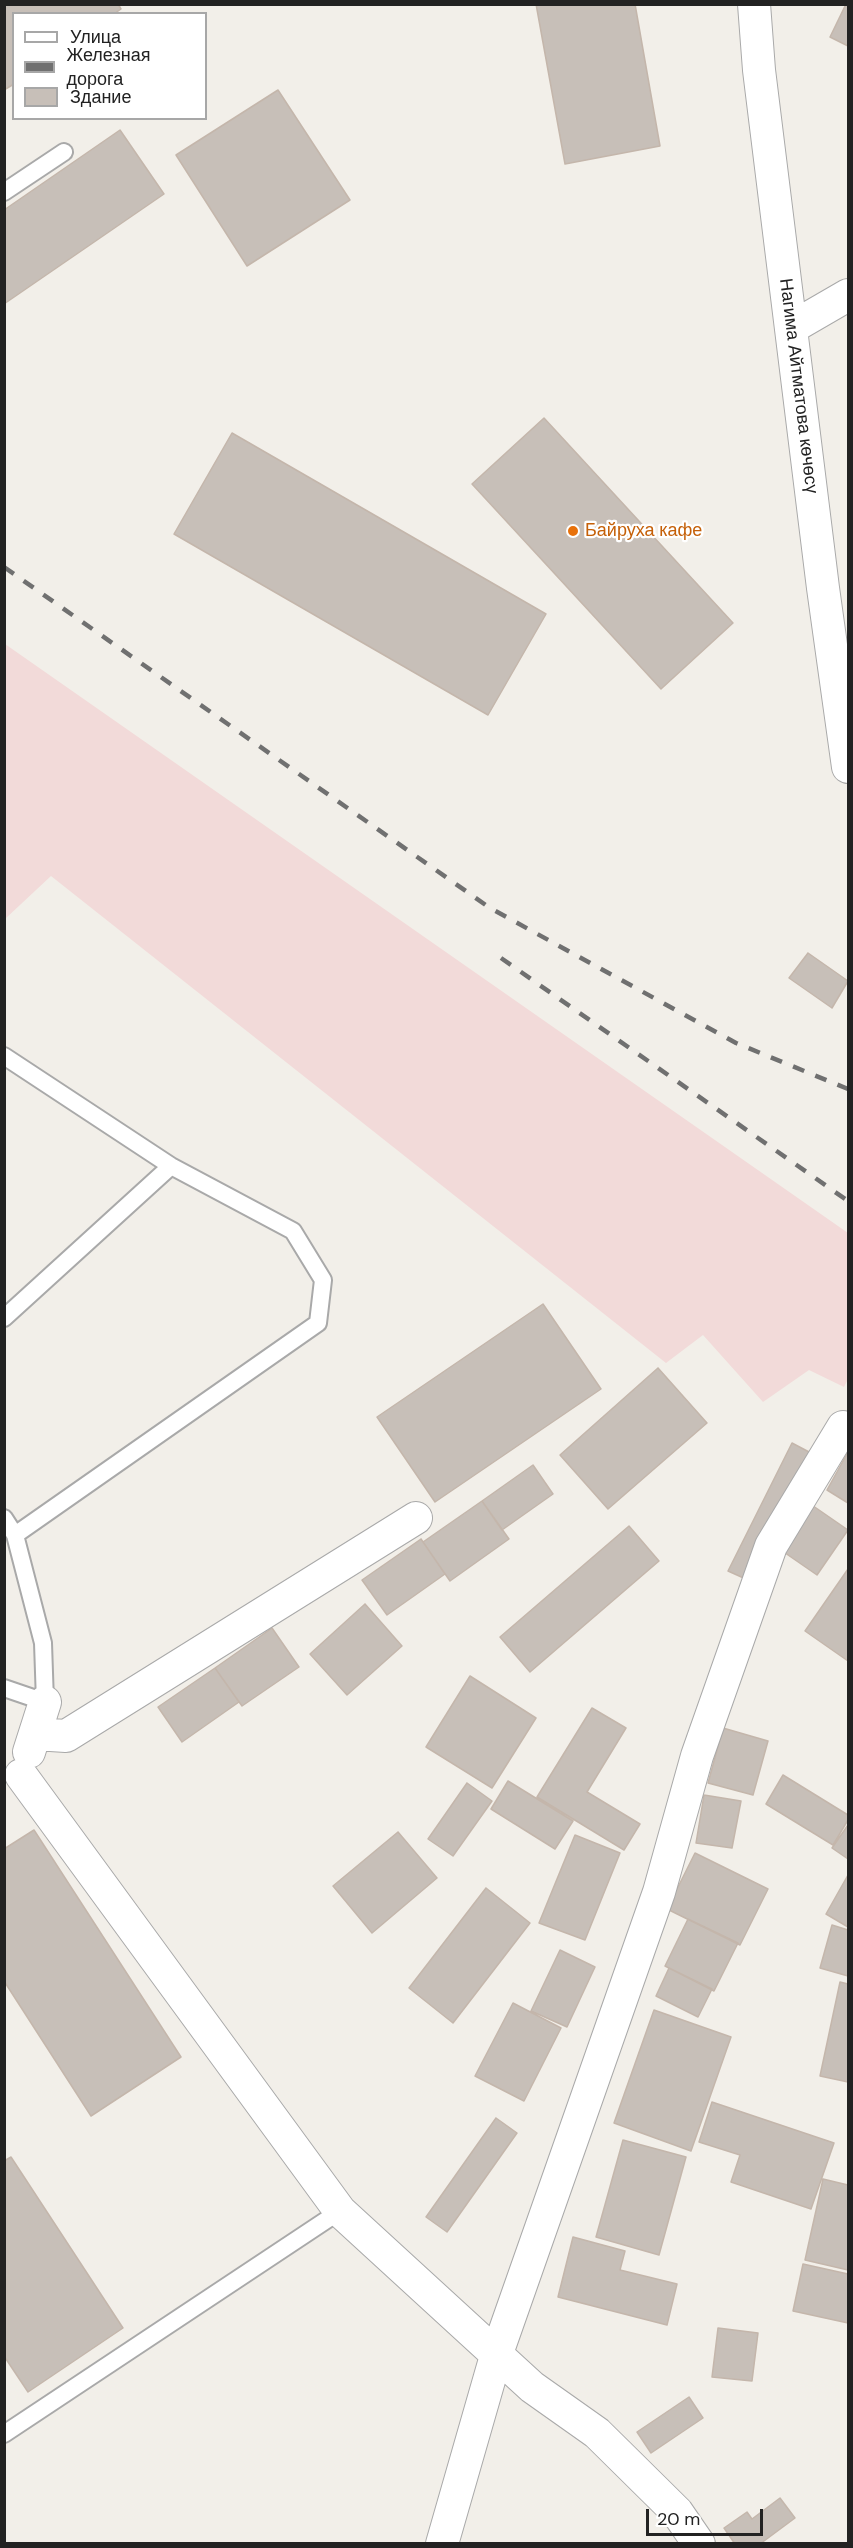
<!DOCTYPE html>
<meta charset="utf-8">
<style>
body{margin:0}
#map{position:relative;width:853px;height:2548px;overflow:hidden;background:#f2efe9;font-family:"DM Sans",sans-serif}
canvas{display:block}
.frame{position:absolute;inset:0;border:6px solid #222;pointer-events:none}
.legend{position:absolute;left:12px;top:12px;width:195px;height:108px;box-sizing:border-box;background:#fff;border:2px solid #a7a7a7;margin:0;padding:8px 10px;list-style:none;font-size:18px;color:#222}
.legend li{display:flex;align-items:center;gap:12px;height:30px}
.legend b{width:30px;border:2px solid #a7a7a7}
.scale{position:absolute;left:646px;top:2509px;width:117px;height:27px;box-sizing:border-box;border:3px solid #222;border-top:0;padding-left:8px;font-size:18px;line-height:21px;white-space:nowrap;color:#222;-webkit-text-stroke:4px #fff;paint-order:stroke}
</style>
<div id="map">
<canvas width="853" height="2548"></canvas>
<div class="frame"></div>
<ul class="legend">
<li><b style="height:8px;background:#fff"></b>Улица</li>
<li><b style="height:8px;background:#707070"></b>Железная дорога</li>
<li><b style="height:16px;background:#c7bfb8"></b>Здание</li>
</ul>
<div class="scale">20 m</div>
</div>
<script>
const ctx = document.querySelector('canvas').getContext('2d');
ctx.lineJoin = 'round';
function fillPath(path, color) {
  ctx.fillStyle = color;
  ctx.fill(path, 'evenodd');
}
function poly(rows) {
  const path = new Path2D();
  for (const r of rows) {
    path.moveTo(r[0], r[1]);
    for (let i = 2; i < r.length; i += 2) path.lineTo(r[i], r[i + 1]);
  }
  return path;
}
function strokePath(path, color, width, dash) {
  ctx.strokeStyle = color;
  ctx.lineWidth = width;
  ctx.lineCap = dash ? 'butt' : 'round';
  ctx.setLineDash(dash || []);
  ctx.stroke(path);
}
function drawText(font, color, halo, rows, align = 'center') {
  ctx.font = font + ' "DM Sans",sans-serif';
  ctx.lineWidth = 4.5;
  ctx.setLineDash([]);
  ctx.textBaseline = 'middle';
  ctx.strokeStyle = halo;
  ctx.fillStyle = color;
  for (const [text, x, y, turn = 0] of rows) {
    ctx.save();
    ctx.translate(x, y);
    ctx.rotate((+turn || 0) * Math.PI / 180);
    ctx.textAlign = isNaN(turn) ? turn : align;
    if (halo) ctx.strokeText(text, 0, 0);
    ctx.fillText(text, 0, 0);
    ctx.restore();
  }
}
const commercial = poly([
 [5,644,848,1233,848,1379,844,1387,809,1370,763,1402,703,1335,666,1363,51,876,5,919]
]);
const building = poly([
 [4,4,118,4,121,9,114,14,14,14,14,84,4,90,4,4],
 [536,4,635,4,660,146,565,164,536,4],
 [846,4,848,4,848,46,830,37,846,4],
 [278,90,350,200,247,266,176,155,278,90],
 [120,130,164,194,4,304,4,210,120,130],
 [544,418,733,623,661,689,472,484,544,418],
 [232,433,546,614,488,715,174,534,232,433],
 [808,953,848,981,832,1008,789,978,808,953],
 [543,1304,601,1389,435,1502,377,1417,543,1304],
 [658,1368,707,1423,608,1509,560,1455,658,1368],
 [792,1443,811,1453,748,1580,728,1571,792,1443],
 [848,1452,848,1503,827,1490,848,1452],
 [533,1465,553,1494,502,1530,482,1501,533,1465],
 [482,1501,509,1539,450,1581,423,1542,482,1501],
 [806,1501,848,1530,817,1575,775,1546,806,1501],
 [629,1526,659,1561,530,1672,500,1637,629,1526],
 [421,1539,445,1574,387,1615,362,1580,421,1539],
 [848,1569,848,1661,805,1631,848,1569],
 [365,1604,402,1646,347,1695,310,1654,365,1604],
 [272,1628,299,1667,242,1706,215,1668,272,1628],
 [215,1668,239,1702,182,1742,158,1707,215,1668],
 [470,1676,536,1718,492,1788,426,1747,470,1676],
 [592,1708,626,1728,587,1792,640,1824,624,1850,537,1797,592,1708],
 [723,1728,768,1741,753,1795,708,1783,723,1728],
 [783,1775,848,1815,848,1820,833,1845,766,1804,783,1775],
 [508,1781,573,1821,555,1849,491,1809,508,1781],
 [467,1783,492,1801,453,1856,428,1839,467,1783],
 [704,1795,741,1801,732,1848,696,1843,704,1795],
 [848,1825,848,1859,832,1848,848,1825],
 [34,1830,181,2057,91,2116,4,1981,4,1849,34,1830],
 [398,1832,437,1878,372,1933,333,1886,398,1832],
 [575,1835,620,1853,585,1940,539,1923,575,1835],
 [695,1853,768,1889,740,1945,667,1909,695,1853],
 [848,1875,848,1927,826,1914,848,1875],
 [486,1888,530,1923,453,2023,409,1988,486,1888],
 [688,1919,738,1943,714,1991,665,1966,688,1919],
 [832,1925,848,1930,848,1976,820,1968,832,1925],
 [560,1950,595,1967,567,2027,531,2011,560,1950],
 [669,1968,712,1989,698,2017,656,1996,669,1968],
 [840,1982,848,1984,848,2082,820,2076,840,1982],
 [513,2003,561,2028,524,2101,475,2076,513,2003],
 [654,2010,731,2037,691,2151,614,2123,654,2010],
 [712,2102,834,2143,811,2209,731,2182,740,2155,699,2142,712,2102],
 [496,2118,517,2133,447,2232,426,2217,496,2118],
 [623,2140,686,2157,659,2255,596,2237,623,2140],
 [11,2157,123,2328,28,2392,4,2356,4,2161,11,2157],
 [823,2179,848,2185,848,2270,805,2260,823,2179],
 [573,2237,625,2251,620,2270,677,2284,667,2325,558,2297,573,2237],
 [803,2264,848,2274,848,2323,793,2311,803,2264],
 [718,2328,758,2333,752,2381,712,2377,718,2328],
 [689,2397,703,2418,651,2453,637,2432,689,2397],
 [780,2498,795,2518,760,2544,735,2544,724,2528,747,2512,752,2519,780,2498]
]);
const lane = poly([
 [4,192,64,152],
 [4,1056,171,1166,293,1231,323,1280,318,1323,15,1535],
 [4,1318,171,1166],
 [4,1518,15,1535,43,1643,45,1702,4,1688],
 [4,2434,340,2211]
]);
const street = poly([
 [754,4,759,70,823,588,848,767],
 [791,328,848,295],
 [35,1734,66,1736,416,1518],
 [29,1752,45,1702],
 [21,1775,340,2211,532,2387,597,2433,677,2512,699,2544],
 [442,2544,496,2356,659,1892,697,1756,771,1546,843,1427,848,1429]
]);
const rail = poly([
 [4,567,490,908,736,1043,848,1089],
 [501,958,848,1201]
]);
const markers = [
 [573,531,6,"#e8710a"]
];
const streetNames = [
 ["Нагима Айтматова көчөсү",798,386,83]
];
const foodNames = [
 ["Байруха кафе",585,531]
];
fillPath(commercial, '#f2dad9');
fillPath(building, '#c7bfb8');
strokePath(building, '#c4b6ab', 1.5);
strokePath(lane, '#a9a9a9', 20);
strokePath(street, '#a9a9a9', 34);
strokePath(lane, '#fff', 16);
strokePath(street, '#fff', 32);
strokePath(rail, '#707070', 4.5, [12, 12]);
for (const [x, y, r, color] of markers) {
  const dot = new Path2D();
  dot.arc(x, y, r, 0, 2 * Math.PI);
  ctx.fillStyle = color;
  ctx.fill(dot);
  strokePath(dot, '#fff', 2);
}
drawText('18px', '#222', '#fff', streetNames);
drawText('18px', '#c56008', '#fff', foodNames, 'left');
</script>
